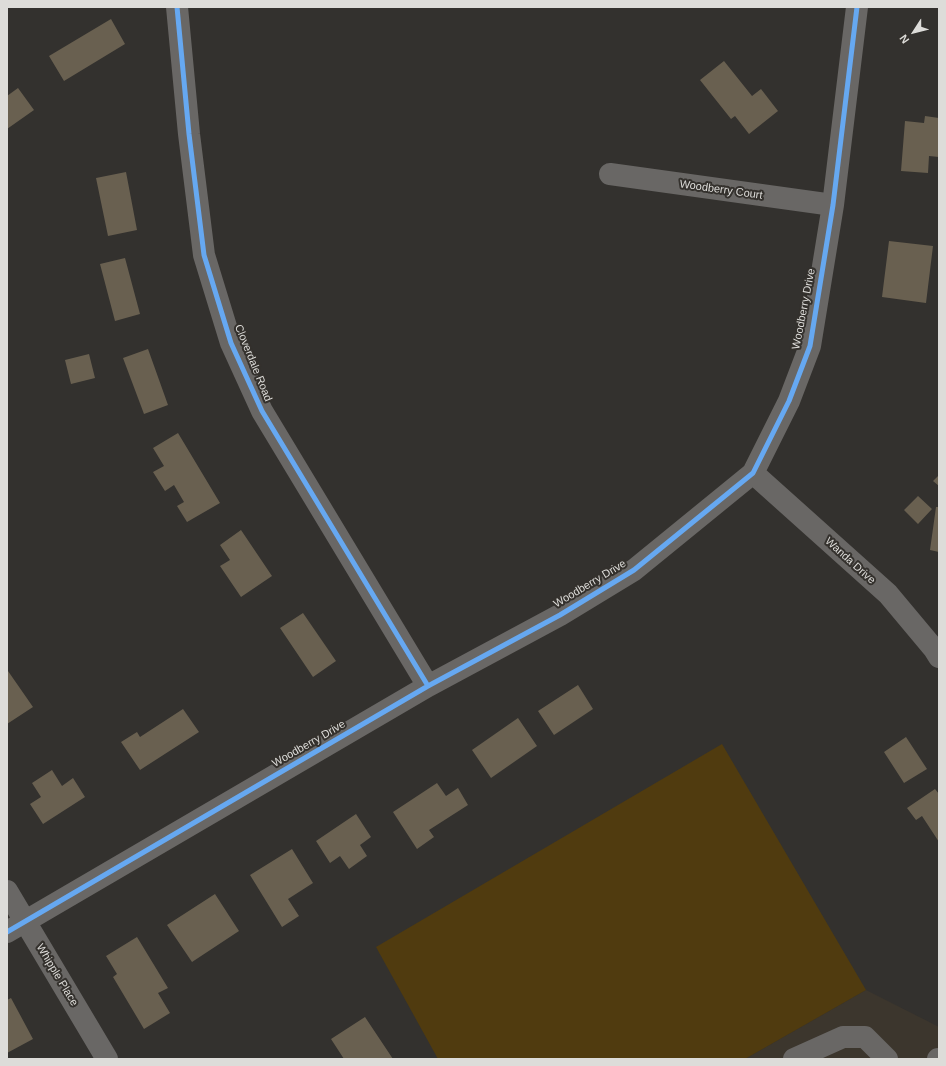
<!DOCTYPE html>
<style>
body{margin:0}
#map{position:relative;width:946px;height:1066px;overflow:hidden;background:#33312e;font-family:Arial,sans-serif}
canvas{display:block}
.frame{position:absolute;inset:0;border:8px solid #dddcd9;pointer-events:none}
.north{position:absolute;left:894px;top:12px;width:40px;height:40px;-webkit-text-stroke:3px #34312d;paint-order:stroke;rotate:234deg;font-size:11px;font-weight:700;line-height:16px;text-align:center;color:#dddcd9}
.north::after{content:'';display:block;margin:auto;width:14px;height:18px;background:#dddcd9;clip-path:polygon(50% 0,100% 100%,50% 72%,0 100%)}
</style>
<div id="map">
<canvas width="946" height="1066"></canvas>
<div class="frame"></div>
<div class="north">N</div>
</div>
<script>
const ctx = document.querySelector('canvas').getContext('2d');
ctx.lineJoin = 'round';
function fillPath(path, color) {
  ctx.fillStyle = color;
  ctx.fill(path, 'evenodd');
}
function poly(rows) {
  const path = new Path2D();
  for (const r of rows) {
    path.moveTo(r[0], r[1]);
    for (let i = 2; i < r.length; i += 2) path.lineTo(r[i], r[i + 1]);
  }
  return path;
}
function strokePath(path, color, width, dash) {
  ctx.strokeStyle = color;
  ctx.lineWidth = width;
  ctx.lineCap = dash ? 'butt' : 'round';
  ctx.setLineDash(dash || []);
  ctx.stroke(path);
}
function drawText(font, color, halo, rows, align = 'center') {
  ctx.font = font + ' Arial,sans-serif';
  ctx.lineWidth = 4;
  ctx.setLineDash([]);
  ctx.textBaseline = 'middle';
  ctx.strokeStyle = halo;
  ctx.fillStyle = color;
  for (const [text, x, y, turn = 0] of rows) {
    ctx.save();
    ctx.translate(x, y);
    ctx.rotate((+turn || 0) * Math.PI / 180);
    ctx.textAlign = isNaN(turn) ? turn : align;
    if (halo) ctx.strokeText(text, 0, 0);
    ctx.fillText(text, 0, 0);
    ctx.restore();
  }
}
const built = poly([
 [866,990,939,1027,939,1059,745,1059]
]);
const green = poly([
 [722,744,866,990,745,1059,438,1059,376,947]
]);
const building = poly([
 [111,19,125,44,64,81,49,56],
 [724,61,752,96,761,89,778,111,749,134,735,116,731,119,700,80],
 [18,88,34,110,7,129,7,96],
 [925,116,939,118,939,157,929,156,928,173,901,171,905,121,924,123],
 [126,172,137,230,108,236,96,178],
 [889,241,933,246,926,303,882,297],
 [125,258,140,314,115,321,100,264],
 [148,349,168,405,144,414,123,358],
 [89,354,95,378,71,384,65,360],
 [178,433,220,503,187,522,177,506,184,502,174,485,165,491,153,472,164,466,153,448],
 [939,475,939,486,933,481],
 [918,496,932,509,918,524,904,510],
 [936,507,939,507,939,552,930,550],
 [241,530,272,576,241,597,220,566,230,560,220,545],
 [303,613,336,661,313,677,280,628],
 [8,671,33,707,7,724,7,672],
 [578,685,593,709,554,735,538,711],
 [183,709,199,732,140,770,121,742,137,732,140,737],
 [518,718,537,746,491,778,472,750],
 [906,737,927,769,904,783,884,752],
 [52,770,62,786,73,778,85,797,43,824,30,804,41,797,32,783],
 [437,783,446,796,458,788,468,805,429,830,434,837,417,849,393,812],
 [935,789,939,794,939,842,922,816,916,820,907,808],
 [356,814,371,837,360,845,367,856,349,869,340,856,330,863,316,841],
 [292,849,313,883,288,899,299,916,282,927,250,875],
 [215,894,239,931,192,962,167,925],
 [137,937,168,988,158,993,170,1013,144,1029,113,977,117,974,106,956],
 [11,998,33,1039,7,1053,7,1000],
 [365,1017,393,1059,344,1059,331,1039]
]);
const minor = poly([
 [177,7,189,134,204,255,231,343,262,411,428,686],
 [610,174,833,205],
 [753,473,888,594,934,649,939,657],
 [7,891,107,1059],
 [7,932,428,686,560,615,634,570,753,473,789,401,810,346,833,205,857,7],
 [794,1059,843,1037,865,1037,887,1059],
 [938,1059,939,1059]
]);
const cycleway = poly([
 [177,7,189,134,204,255,231,343,262,411,428,686],
 [7,932,428,686,560,615,634,570,753,473,789,401,810,346,833,205,857,7]
]);
const streetNames = [
 ["Woodberry Court",721,190,8],
 ["Woodberry Drive",804,309,-79],
 ["Cloverdale Road",253,363,68],
 ["Wanda Drive",850,561,42],
 ["Woodberry Drive",590,584,-31],
 ["Woodberry Drive",309,744,-30],
 ["Whipple Place",57,975,59]
];
fillPath(built, '#3c362d');
fillPath(green, '#503b0f');
fillPath(building, '#696050');
strokePath(minor, '#696765', 22);
strokePath(cycleway, '#66a8f1', 5);
drawText('11px', '#dddcd9', '#34312d', streetNames);
</script>
